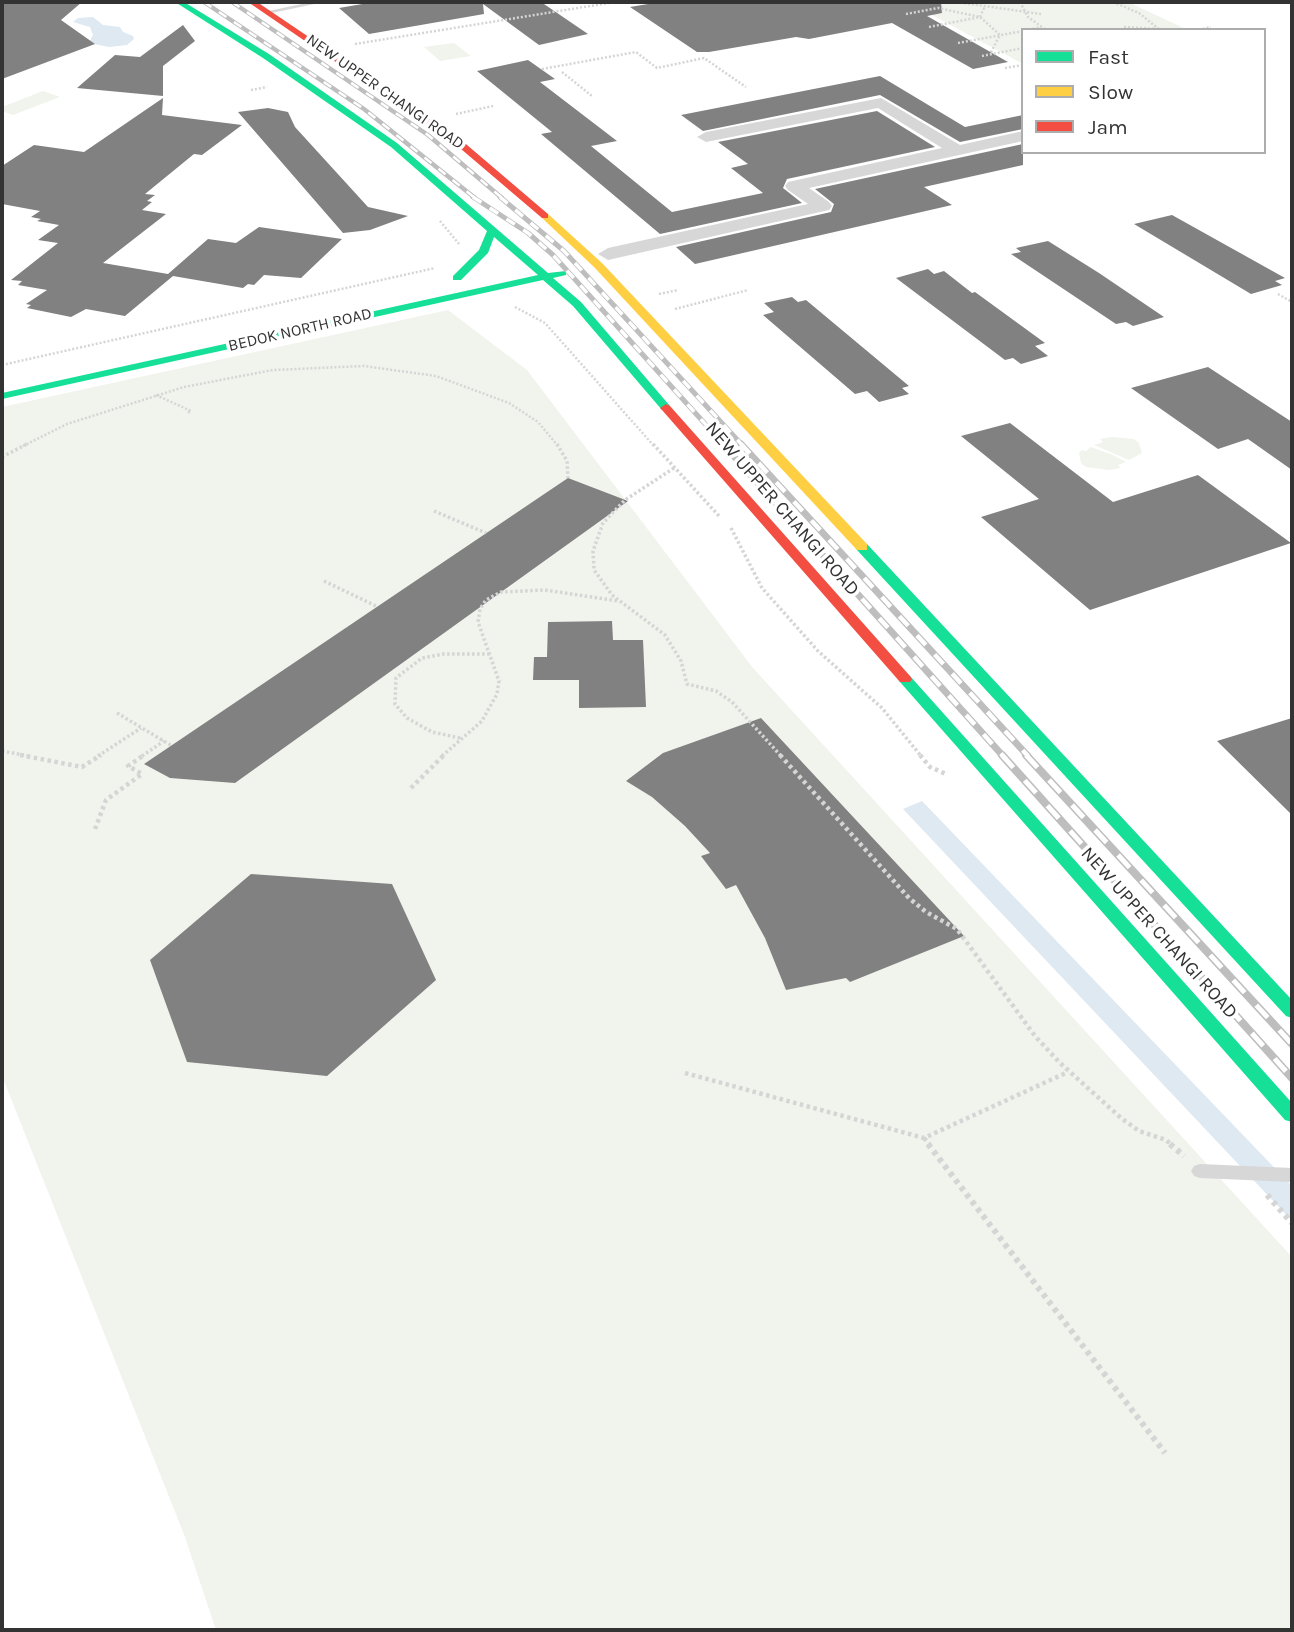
<!DOCTYPE html>
<style>
body{margin:0}
#map{position:relative;width:1294px;height:1632px;overflow:hidden;background:#fff;font-family:Karla,sans-serif}
canvas{display:block}
.frame{position:absolute;inset:0;border:4px solid #333;pointer-events:none}
.legend{position:absolute;left:1021px;top:28px;width:245px;height:126px;box-sizing:border-box;background:#fff;border:2px solid #adadad;margin:0;padding:9px 12px;list-style:none;font-size:21px;color:#333}
.legend li{display:flex;align-items:center;gap:14px;height:35px}
.legend b{width:35px;border:2px solid #adadad}
</style>
<div id="map">
<canvas width="1294" height="1632"></canvas>
<div class="frame"></div>
<ul class="legend">
<li><b style="height:9px;background:#16e098"></b>Fast</li>
<li><b style="height:9px;background:#ffcf43"></b>Slow</li>
<li><b style="height:9px;background:#f24e42"></b>Jam</li>
</ul>
</div>
<script>
const ctx = document.querySelector('canvas').getContext('2d');
ctx.lineJoin = 'round';
function fillPath(path, color) {
  ctx.fillStyle = color;
  ctx.fill(path, 'evenodd');
}
function poly(rows) {
  const path = new Path2D();
  for (const r of rows) {
    path.moveTo(r[0], r[1]);
    for (let i = 2; i < r.length; i += 2) path.lineTo(r[i], r[i + 1]);
  }
  return path;
}
function strokePath(path, color, width, dash) {
  ctx.strokeStyle = color;
  ctx.lineWidth = width;
  ctx.lineCap = dash ? 'butt' : 'round';
  ctx.setLineDash(dash || []);
  ctx.stroke(path);
}
function drawText(font, color, halo, rows, align = 'center') {
  ctx.font = font + ' Karla,sans-serif';
  ctx.lineWidth = 7;
  ctx.setLineDash([]);
  ctx.textBaseline = 'middle';
  ctx.strokeStyle = halo;
  ctx.fillStyle = color;
  for (const [text, x, y, turn = 0] of rows) {
    ctx.save();
    ctx.translate(x, y);
    ctx.rotate((+turn || 0) * Math.PI / 180);
    ctx.textAlign = isNaN(turn) ? turn : align;
    if (halo) ctx.strokeText(text, 0, 0);
    ctx.fillText(text, 0, 0);
    ctx.restore();
  }
}
const green = poly([
 [908,2,1128,2,1188,30,1023,30,1023,64],
 [454,43,471,56,440,61,424,47],
 [43,91,60,97,13,115,2,111,2,107],
 [448,310,527,370,753,668,1292,1257,1292,1630,216,1630,185,1537,2,1076,2,407],
 [1112,437,1134,439,1139,443,1142,453,1129,460,1094,445,1103,442,1100,439],
 [1091,447,1113,455,1126,462,1118,465,1121,468,1109,470,1086,467,1081,463,1079,453,1082,450,1086,451]
]);
const water = poly([
 [93,17,103,25,120,27,123,32,133,36,134,39,127,45,109,47,89,43,93,35,90,27,73,22,78,18],
 [922,801,1292,1186,1292,1221,903,809]
]);
const building = poly([
 [2,2,82,2,61,20,95,44,2,79],
 [374,2,541,2,588,34,539,45,483,4,484,14,369,34,339,8],
 [660,2,941,2,942,13,927,16,1008,62,973,69,892,23,809,39,796,37,709,52,697,52,630,7],
 [183,25,195,41,163,66,163,96,77,88,115,55,140,57],
 [528,60,555,79,540,82,617,141,591,146,672,212,763,193,731,168,748,164,718,142,877,111,935,147,787,179,783,188,802,203,660,234,541,134,552,132,477,71],
 [880,76,965,127,1023,115,1023,129,960,142,880,95,703,131,681,115],
 [163,98,162,115,242,125,202,155,194,154,145,194,155,195,147,201,152,202,142,210,166,214,103,263,168,274,208,239,236,243,259,227,342,239,301,278,264,275,254,285,248,284,243,288,173,276,125,316,86,309,71,317,27,308,31,305,26,304,47,290,18,285,22,281,11,280,58,243,38,240,59,225,37,221,41,219,31,217,40,211,2,204,2,166,34,145,84,152],
 [268,108,288,112,295,127,368,207,408,216,370,230,343,233,238,112],
 [1023,144,1023,165,924,187,952,205,695,264,676,247,831,212,834,204,815,189],
 [1172,215,1285,278,1275,281,1282,285,1251,294,1134,224],
 [1048,241,1099,273,1164,317,1133,326,1126,322,1116,324,1011,254,1021,252,1016,248],
 [928,269,934,274,944,271,972,293,975,292,1045,343,1035,346,1048,356,1021,364,1013,358,1005,360,896,278],
 [792,297,798,302,806,300,909,386,902,388,909,394,879,402,867,391,855,394,763,315,774,312,764,303],
 [1208,367,1292,422,1292,470,1248,439,1218,449,1131,388],
 [1010,423,1113,502,1198,475,1291,543,1090,610,981,517,1039,499,961,436],
 [568,478,628,501,235,783,170,778,144,764],
 [612,621,613,640,643,640,646,707,579,708,579,680,533,680,534,657,547,657,548,622],
 [761,718,964,936,850,982,846,978,786,990,765,938,736,885,726,889,701,856,710,853,685,826,652,797,626,781,663,753],
 [1292,718,1292,815,1217,741],
 [251,874,392,884,436,980,327,1076,187,1062,150,960]
]);
const pathFar3 = poly([
 [956,2,1041,14],
 [1020,2,1028,17,1046,30],
 [1080,2,1080,6],
 [1113,2,1139,13,1160,30],
 [885,3,889,2],
 [906,14,938,8,980,17,1000,35,990,54],
 [929,27,980,17,985,6],
 [1124,27,1174,30],
 [1029,30,1041,27],
 [1199,30,1211,27],
 [958,43,1023,31],
 [355,44,615,2],
 [982,56,1023,48],
 [1005,68,1023,65],
 [542,69,636,52,657,68,704,58,746,87],
 [562,72,592,96],
 [251,90,267,87],
 [456,114,493,106],
 [440,221,459,244],
 [659,294,678,290],
 [1278,294,1292,302],
 [515,307,545,323,654,446],
 [675,309,748,290],
 [2,365,435,268],
 [156,395,191,411,187,413],
 [23,446,67,424,184,387,273,370,364,366,436,376,509,403,538,422,558,446]
]);
const pathFar2 = poly([
 [557,444,567,461,568,478],
 [653,444,720,517],
 [2,457,27,444],
 [674,468,625,500,603,523,593,551,594,570,612,595,665,635,681,661,687,684,716,691,732,702,781,756],
 [434,511,486,533],
 [731,528,762,588,818,651,882,708,921,756],
 [324,581,378,607],
 [117,713,172,746],
 [460,738,432,732,407,718,395,704,396,678,422,658,444,654,490,654],
 [2,751,29,756],
 [98,756,141,728],
 [142,756,164,741],
 [442,756,482,721,497,694,499,681,478,622,480,609,486,600,501,592,545,590,618,601]
]);
const pathFar1 = poly([
 [20,755,82,767,101,755],
 [780,755,909,898,926,912,957,929,1035,1036,1059,1062,1121,1118,1139,1131,1166,1140,1172,1145],
 [920,755,930,767,946,774],
 [411,788,444,755],
 [95,829,106,800,142,774,128,766,144,755],
 [685,1073,924,1138,1068,1072],
 [924,1138,930,1145]
]);
const path = poly([
 [928,1144,1165,1453],
 [1170,1144,1184,1156],
 [1267,1195,1292,1223]
]);
const lane = poly([
 [311,2,324,2,267,14,264,12,311,2],
 [1200,1164,1292,1168,1292,1182,1200,1178,1194,1176,1191,1171,1194,1166,1200,1164]
]);
const street = poly([
 [881,98,960,145,1023,131,1023,141,809,188,829,202,832,206,829,210,608,260,598,254,608,248,808,204,788,190,785,186,788,182,942,148,878,108,706,142,697,137,706,132,881,98]
]);
const fast = poly([
 [175,2,184,2,269,54,397,143,548,273,566,271,566,275,553,278,581,302,670,406,670,410,662,410,573,306,543,280,2,399,2,393,538,275,494,237,488,253,461,280,453,280,453,276,479,250,487,231,391,147,263,58,175,2],
 [862,543,867,544,1292,1000,1292,1018,1286,1016,857,550,855,547,862,543],
 [905,675,910,676,1292,1103,1292,1122,1285,1120,900,682,898,679,900,676,905,675]
]);
const slow = poly([
 [542,214,548,214,602,263,867,544,867,550,857,550,594,267,542,218,542,214]
]);
const jam = poly([
 [248,2,257,2,460,139,548,214,548,218,542,218,454,143,248,2],
 [666,404,670,406,910,676,912,679,910,682,900,682,662,410,660,408,666,404]
]);
const railFar3 = poly([
 [204,2,364,109,475,198],
 [232,2,428,135,502,198]
]);
const railFar2 = poly([
 [473,197,528,233,553,255,725,446],
 [500,197,564,251,743,446]
]);
const railFar1 = poly([
 [723,444,1003,756],
 [741,444,1028,756]
]);
const rail = poly([
 [1002,755,1292,1078],
 [1026,755,1292,1044]
]);
const farStreetnames = [
 ["NEW UPPER CHANGI ROAD",385,92,35],
 ["BEDOK NORTH ROAD",300,330,-13]
];
const streetNames = [
 ["NEW UPPER CHANGI ROAD",782,509,49],
 ["NEW UPPER CHANGI ROAD",1159,933,48]
];
fillPath(green, '#f1f4ed');
fillPath(water, '#dee9f2');
fillPath(building, '#818181');
strokePath(pathFar3, '#d5d5d5', 2.5, [2, 2]);
strokePath(pathFar2, '#d5d5d5', 3.5, [2.5, 2.5]);
strokePath(pathFar1, '#d5d5d5', 4.5, [3.5, 3.5]);
strokePath(path, '#d5d5d5', 6, [4.5, 4.5]);
fillPath(lane, '#d7d7d7');
fillPath(street, '#d7d7d7');
fillPath(fast, '#16e098');
fillPath(slow, '#ffcf43');
fillPath(jam, '#f24e42');
strokePath(railFar3, '#bebebe', 4.5);
strokePath(railFar2, '#bebebe', 5);
strokePath(railFar1, '#bebebe', 7);
strokePath(rail, '#bebebe', 8);
strokePath(railFar3, '#fff', 2.5, [9]);
strokePath(railFar2, '#fff', 3.5, [10]);
strokePath(railFar1, '#fff', 4.5, [13]);
strokePath(rail, '#fff', 5, [17]);
drawText('16px', '#333', '#fff', farStreetnames);
drawText('19px', '#333', '#fff', streetNames);
</script>
